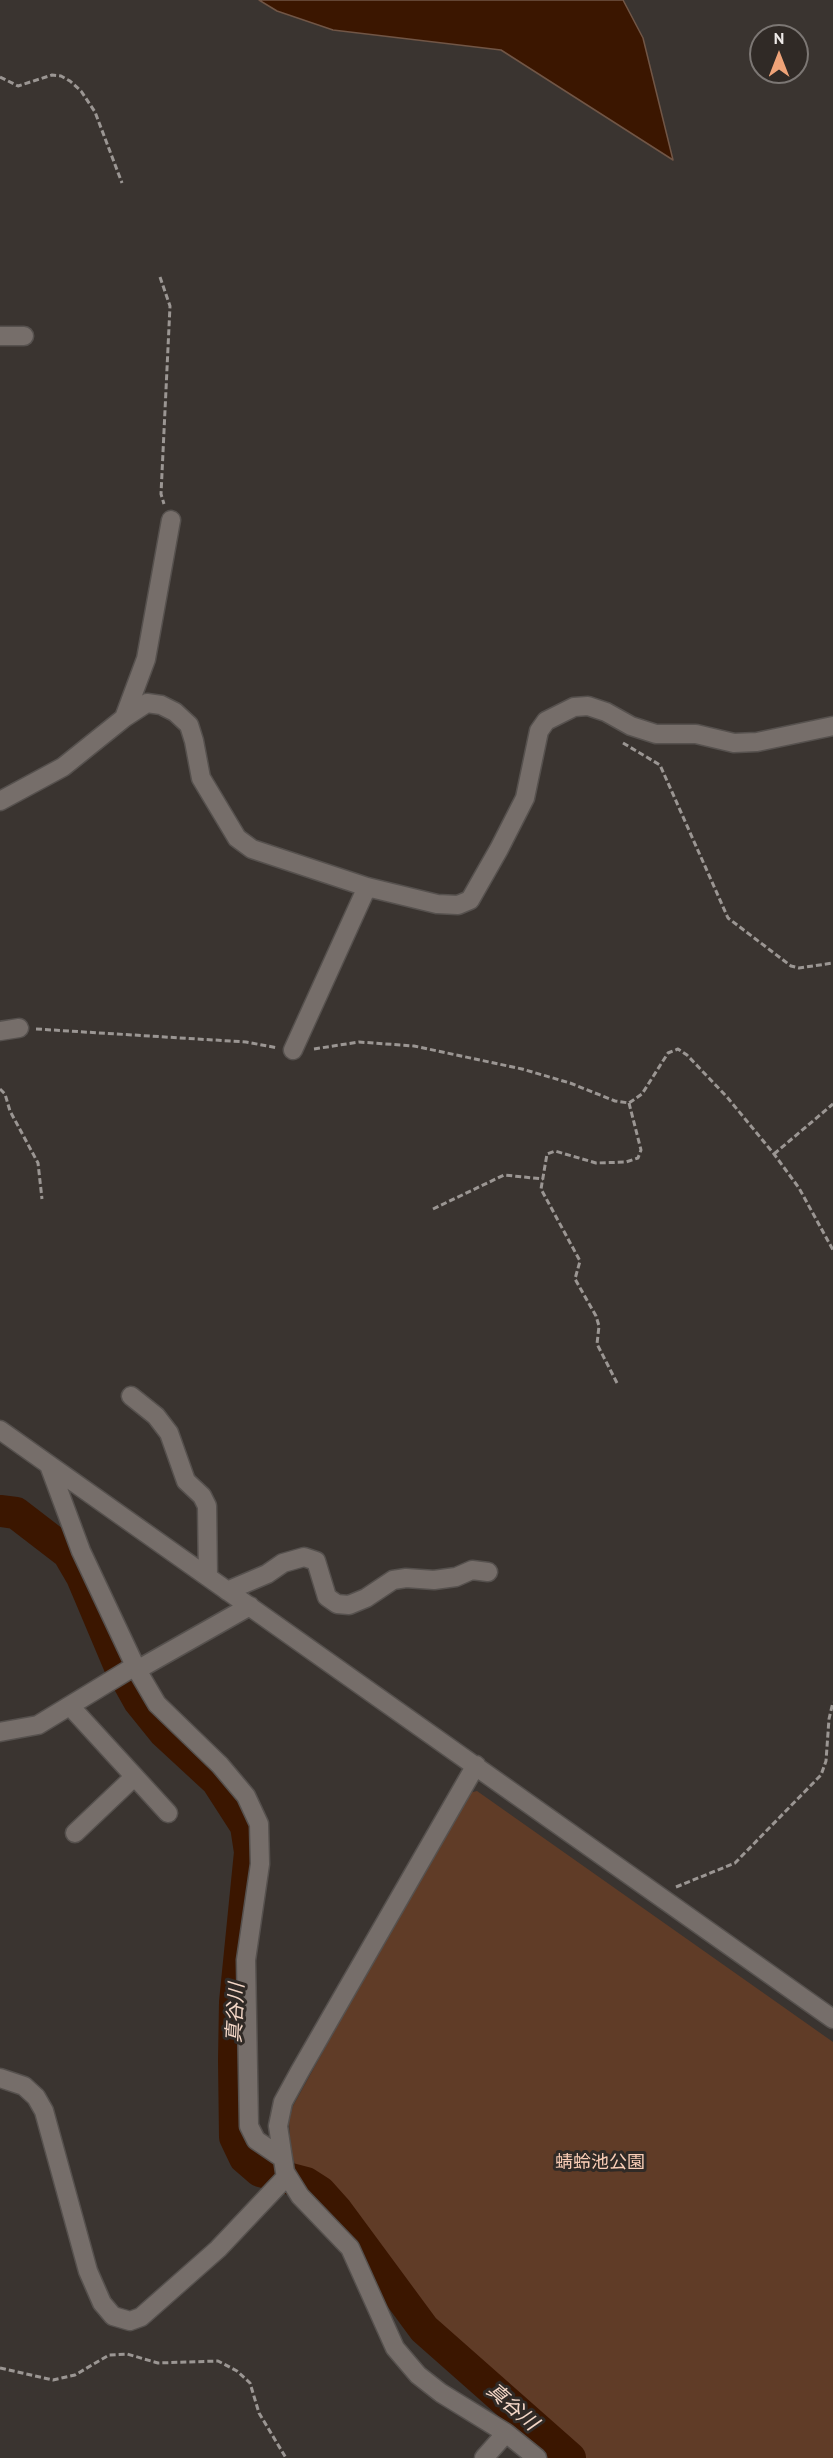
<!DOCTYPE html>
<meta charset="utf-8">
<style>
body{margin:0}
#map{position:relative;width:833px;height:2458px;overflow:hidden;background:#3a3430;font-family:"PT Sans",sans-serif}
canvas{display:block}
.north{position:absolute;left:749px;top:24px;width:60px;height:60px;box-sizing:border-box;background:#302a26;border:2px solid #7c7774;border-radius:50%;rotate:0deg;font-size:16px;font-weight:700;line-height:24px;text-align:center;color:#eeeae8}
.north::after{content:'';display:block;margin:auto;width:21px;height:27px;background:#efa378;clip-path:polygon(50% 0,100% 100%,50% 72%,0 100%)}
</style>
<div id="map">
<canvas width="833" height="2458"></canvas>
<div class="north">N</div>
</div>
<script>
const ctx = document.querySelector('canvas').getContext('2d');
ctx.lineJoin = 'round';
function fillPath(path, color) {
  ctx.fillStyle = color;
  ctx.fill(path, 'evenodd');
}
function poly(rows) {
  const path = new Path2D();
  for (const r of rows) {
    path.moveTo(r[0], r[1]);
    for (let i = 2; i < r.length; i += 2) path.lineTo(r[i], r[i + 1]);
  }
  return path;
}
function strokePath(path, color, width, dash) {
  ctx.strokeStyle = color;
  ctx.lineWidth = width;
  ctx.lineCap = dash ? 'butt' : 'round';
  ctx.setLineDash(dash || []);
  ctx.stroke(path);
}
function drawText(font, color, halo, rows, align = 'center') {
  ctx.font = font + ' "PT Sans","Noto Sans JP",sans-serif';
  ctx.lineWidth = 6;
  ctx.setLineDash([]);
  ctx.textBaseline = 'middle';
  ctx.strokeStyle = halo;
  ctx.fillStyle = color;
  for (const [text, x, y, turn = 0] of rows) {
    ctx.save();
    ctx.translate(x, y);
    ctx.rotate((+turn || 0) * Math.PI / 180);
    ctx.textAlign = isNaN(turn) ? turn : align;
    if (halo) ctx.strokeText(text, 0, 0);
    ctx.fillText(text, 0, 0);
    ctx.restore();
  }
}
const green = poly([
 [477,1791,833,2042,833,2458,578,2458,428,2324,337,2199,325,2186,298,2172,292,2156,290,2138,289,2121,293,2106,465,1794]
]);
const water = poly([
 [259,0,623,0,643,38,673,160,501,50,333,30,277,11,259,0]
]);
const river = poly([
 [0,1511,16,1513,68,1553,82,1577,120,1667,139,1701,164,1732,217,1781,246,1826,250,1852,235,2002,234,2060,235,2137,245,2158,260,2171,306,2183,320,2192,337,2211,424,2329,570,2458]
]);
const path = poly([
 [0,77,18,86,52,75,61,76,70,81,81,91,95,112,122,183],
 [160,277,170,306,161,494,164,504],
 [623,743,660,765,728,918,791,966,799,968,833,963],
 [36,1029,246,1042,278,1048],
 [314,1049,359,1042,414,1046,522,1069,570,1083,615,1101,629,1103,642,1094,668,1053,678,1049,687,1055,727,1097,774,1154,799,1188,833,1250],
 [0,1089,5,1094,10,1111,38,1163,42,1199],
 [774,1154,833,1104],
 [433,1209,504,1175,543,1179],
 [617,1383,597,1344,599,1326,596,1316,575,1279,580,1261,541,1189,547,1154,555,1151,596,1163,626,1162,638,1158,641,1150,629,1103],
 [676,1887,735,1863,821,1775,826,1761,829,1719,833,1702],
 [0,2368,53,2380,75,2375,109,2355,127,2354,158,2363,218,2361,237,2371,250,2383,259,2413,286,2458]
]);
const minor = poly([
 [0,336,24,336],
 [124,718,147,703,161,705,175,712,189,725,194,741,201,778,237,838,252,849,367,887,437,904,458,905,470,900,499,849,525,798,539,731,546,721,574,707,588,706,606,712,631,726,656,734,696,734,734,743,757,742,833,726],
 [0,801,63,767,124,718,146,659,171,520],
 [0,1031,19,1028],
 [293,1050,367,887],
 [131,1396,156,1416,169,1433,186,1481,202,1496,207,1506,208,1577],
 [0,1430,833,2019],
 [49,1465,81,1551,137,1670,157,1704,220,1765,246,1796,259,1824,260,1864,246,1960,249,2126,256,2140,281,2157],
 [227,1591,267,1574,283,1563,304,1557,316,1561,327,1597,337,1604,349,1605,366,1598,393,1580,406,1578,434,1580,456,1577,472,1570,488,1572],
 [137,1670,250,1606],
 [70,1706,168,1813],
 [0,1732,38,1725,135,1666],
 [476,1765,300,2071,283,2102,278,2126,285,2172,300,2196,350,2248,395,2348,418,2375,441,2393,506,2433,484,2458],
 [75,1833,134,1777],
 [0,2078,24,2086,36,2097,44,2111,88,2271,102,2303,113,2316,130,2321,141,2317,218,2249,287,2176],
 [506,2433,537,2458]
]);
const parkNames = [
 ["蜻蛉池公園",600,2163]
];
const waterNames = [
 ["真谷川",236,2013,-87],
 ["真谷川",512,2407,41]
];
fillPath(green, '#603c27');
fillPath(water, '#3b1600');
strokePath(water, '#715646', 1.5);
strokePath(river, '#3b1600', 32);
strokePath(minor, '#56514e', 21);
strokePath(path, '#9b9693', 3, [6, 3]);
strokePath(minor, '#766e6a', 18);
drawText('18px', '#faceb7', '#302a26', parkNames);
drawText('italic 20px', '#f4d7c7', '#302a26', waterNames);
</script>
